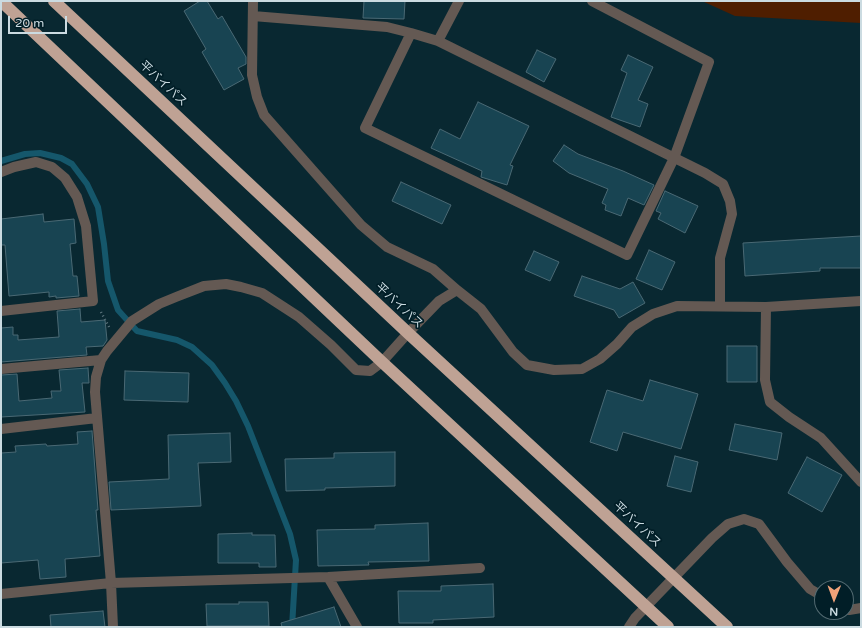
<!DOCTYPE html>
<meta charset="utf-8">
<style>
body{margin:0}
#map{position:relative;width:862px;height:628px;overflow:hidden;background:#092831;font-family:"Varela Round",sans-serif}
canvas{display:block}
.frame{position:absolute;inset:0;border:2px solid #cbdbe1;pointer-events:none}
.north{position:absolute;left:814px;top:580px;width:40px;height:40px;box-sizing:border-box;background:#011e27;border:1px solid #526a71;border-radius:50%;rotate:181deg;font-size:11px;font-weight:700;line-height:16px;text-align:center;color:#cbdbe1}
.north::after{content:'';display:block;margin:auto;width:14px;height:18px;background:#f0a279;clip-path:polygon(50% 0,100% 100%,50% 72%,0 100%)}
.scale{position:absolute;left:8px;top:16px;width:59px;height:18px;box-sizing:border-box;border:2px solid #cbdbe1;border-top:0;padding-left:5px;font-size:12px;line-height:14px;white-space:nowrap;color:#cbdbe1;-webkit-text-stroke:3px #011e27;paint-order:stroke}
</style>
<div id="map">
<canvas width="862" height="628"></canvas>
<div class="frame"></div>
<div class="north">N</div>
<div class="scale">20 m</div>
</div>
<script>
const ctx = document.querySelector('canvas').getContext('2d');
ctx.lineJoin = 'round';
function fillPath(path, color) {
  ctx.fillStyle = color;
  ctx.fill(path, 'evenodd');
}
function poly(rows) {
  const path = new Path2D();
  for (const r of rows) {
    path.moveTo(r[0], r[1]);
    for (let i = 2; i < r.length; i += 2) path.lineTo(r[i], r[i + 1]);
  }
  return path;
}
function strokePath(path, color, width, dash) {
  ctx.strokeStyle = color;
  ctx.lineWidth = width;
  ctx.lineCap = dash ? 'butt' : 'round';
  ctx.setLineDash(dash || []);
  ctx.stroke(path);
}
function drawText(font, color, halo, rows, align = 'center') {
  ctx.font = font + ' "Varela Round","Noto Sans JP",sans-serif';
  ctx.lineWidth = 3.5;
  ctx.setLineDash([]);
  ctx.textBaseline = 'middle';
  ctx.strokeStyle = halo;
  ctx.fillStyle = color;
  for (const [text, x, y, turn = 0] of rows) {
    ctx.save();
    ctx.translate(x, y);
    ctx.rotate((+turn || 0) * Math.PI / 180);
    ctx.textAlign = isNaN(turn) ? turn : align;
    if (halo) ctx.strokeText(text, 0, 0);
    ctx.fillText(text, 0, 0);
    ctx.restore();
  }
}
const green = poly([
 [702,1,861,1,861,23,735,16]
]);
const stream = poly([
 [1,161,25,154,40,153,61,158,72,164,87,184,98,207,104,244,108,281,118,310,137,331,177,340,192,347,212,365,225,383,236,401,248,426,290,534,296,560,292,627]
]);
const building = poly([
 [200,1,207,1,218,19,222,16,246,57,246,64,238,68,244,79,224,90,202,52,206,49,184,11,200,1],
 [364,1,405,1,404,19,363,18,364,1],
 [537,50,556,59,544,82,526,72,537,50],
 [628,55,653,67,638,100,648,104,640,127,611,117,627,73,621,70,628,55],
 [478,102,529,126,510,165,513,166,507,185,481,177,482,171,431,148,440,129,460,139,478,102],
 [564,145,578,154,623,171,654,185,644,205,628,198,621,216,605,210,606,205,602,203,608,189,569,173,553,161,564,145],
 [401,182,451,205,442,224,392,201,401,182],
 [665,191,698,206,685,233,658,219,661,213,656,211,665,191],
 [43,214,44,222,74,219,76,243,70,244,73,276,77,276,79,296,56,298,56,296,49,297,49,292,9,296,5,245,1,245,1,219,43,214],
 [861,236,861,268,820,268,820,271,745,276,743,243,861,236],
 [649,250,675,262,662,290,636,279,649,250],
 [534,251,559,262,550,281,525,270,534,251],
 [582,276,620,289,633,282,645,303,619,318,614,310,574,296,582,276],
 [80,309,81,322,105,320,107,340,103,346,86,347,87,355,1,362,1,328,13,327,13,335,18,335,18,340,59,337,57,311,80,309],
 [727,346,757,346,757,382,727,382,727,346],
 [88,368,89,383,82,383,85,412,1,417,1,375,17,374,19,401,52,398,51,391,61,391,59,370,88,368],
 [125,371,189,373,188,402,124,400,125,371],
 [650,380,698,394,681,449,623,432,617,451,590,442,607,390,643,401,650,380],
 [735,424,782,433,777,460,729,450,735,424],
 [92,431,98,510,96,510,100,556,65,559,66,577,40,579,38,560,1,563,1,453,16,452,15,446,46,444,47,446,78,444,77,432,92,431],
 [230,433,231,462,198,463,201,506,111,510,109,482,169,479,168,435,230,433],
 [395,452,395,486,325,488,325,490,286,491,285,459,334,458,334,453,395,452],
 [675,456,698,462,691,492,667,486,675,456],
 [807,457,842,475,822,512,788,493,807,457],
 [428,523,429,561,368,562,369,565,318,566,317,530,375,529,375,525,428,523],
 [252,533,252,535,275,535,276,567,259,567,259,563,218,563,218,534,252,533],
 [493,584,494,617,433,620,433,623,399,623,398,591,441,591,441,586,493,584],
 [239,602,268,602,269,626,207,626,206,604,239,604,239,602],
 [334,607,341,627,282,627,281,623,334,607],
 [103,611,105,627,51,627,50,615,103,611]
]);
const path = poly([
 [101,312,109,327]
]);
const street = poly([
 [253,1,252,75,257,97,264,115,361,225,387,247,433,269,457,290],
 [253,16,387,27,411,33,438,41,705,173,723,184,730,201,732,214,720,258,720,306],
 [411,33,365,128,627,255,674,158,709,62,592,1],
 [438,41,459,1],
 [1,172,14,167,36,162,52,167,65,178,77,197,86,226,93,301,1,311],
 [766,307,765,380,770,402,789,417,821,438,861,482],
 [1,369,101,360],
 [1,429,97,418],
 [328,577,357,627],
 [1,594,111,583,328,577,480,568],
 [846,608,849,610,861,608],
 [113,627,111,583,95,392,96,377,101,360,107,351,132,321,159,304,176,297,204,286,226,284,241,287,262,293,299,317,331,345,356,370,370,371,382,362,408,333,439,301,457,290,481,309,513,352,527,365,554,370,582,369,600,359,617,344,632,327,653,314,677,306,766,307,861,301],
 [629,627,635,618,712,538,728,524,744,519,759,524,787,562,810,589,822,596]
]);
const highway = poly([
 [1,1,382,362,668,627],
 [54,1,408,333,727,627]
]);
const streetNames = [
 ["平バイパス",163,84,43],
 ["平バイパス",399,306,43],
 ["平バイパス",637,525,43]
];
fillPath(green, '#4f1e00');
strokePath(stream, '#15576b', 6);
fillPath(building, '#184452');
strokePath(building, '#4a6974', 1);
strokePath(path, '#617981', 2.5, [1, 3]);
strokePath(street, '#645953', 10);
strokePath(highway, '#bfa294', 12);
drawText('12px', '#cbdbe1', '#011e27', streetNames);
</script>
